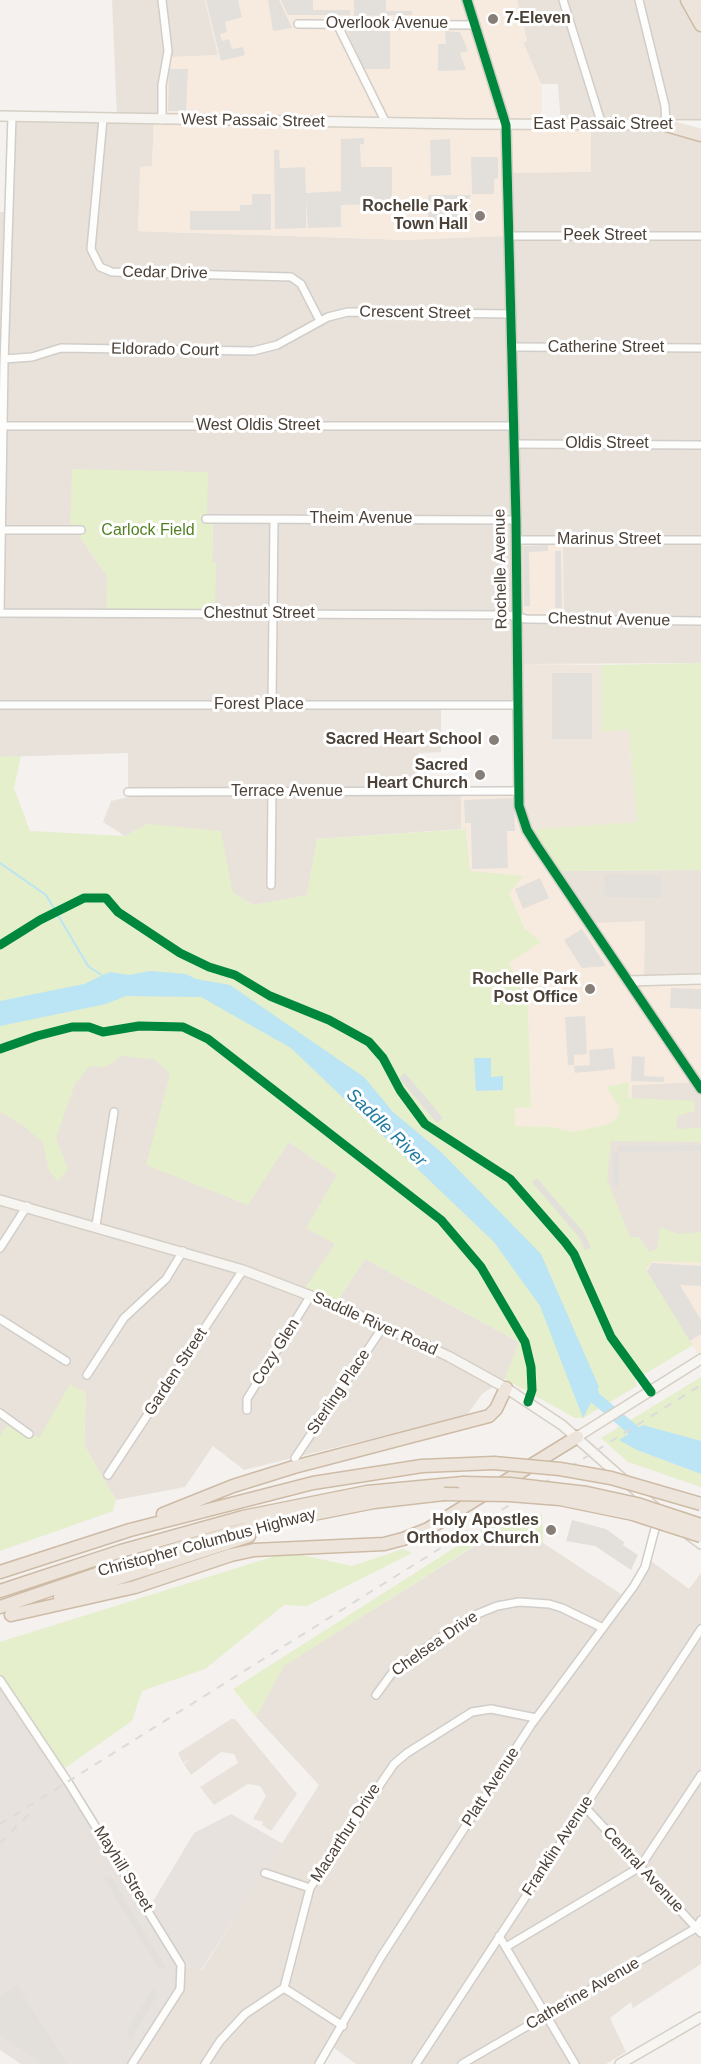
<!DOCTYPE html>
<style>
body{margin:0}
canvas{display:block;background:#f4f1ee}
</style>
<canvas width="701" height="2064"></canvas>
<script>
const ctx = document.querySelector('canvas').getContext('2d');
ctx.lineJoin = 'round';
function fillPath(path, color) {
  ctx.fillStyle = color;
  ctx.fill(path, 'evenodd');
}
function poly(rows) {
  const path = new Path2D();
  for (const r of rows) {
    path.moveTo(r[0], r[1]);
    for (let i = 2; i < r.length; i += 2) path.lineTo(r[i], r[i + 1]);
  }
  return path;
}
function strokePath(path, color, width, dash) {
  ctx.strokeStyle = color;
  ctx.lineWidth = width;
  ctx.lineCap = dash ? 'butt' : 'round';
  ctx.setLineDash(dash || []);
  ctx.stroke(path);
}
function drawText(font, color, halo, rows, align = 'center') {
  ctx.font = font + ' Arial,sans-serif';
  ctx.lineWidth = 6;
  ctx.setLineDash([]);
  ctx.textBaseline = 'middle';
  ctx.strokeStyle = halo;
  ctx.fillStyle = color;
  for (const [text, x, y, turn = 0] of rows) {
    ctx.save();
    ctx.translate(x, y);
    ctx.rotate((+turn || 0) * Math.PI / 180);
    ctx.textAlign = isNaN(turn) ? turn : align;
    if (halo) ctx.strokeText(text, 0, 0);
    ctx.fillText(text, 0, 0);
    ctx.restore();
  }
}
const residential = poly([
 [112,0,205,0,218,55,162,120,154,120,152,166,141,167,138,231,409,240,508,173,591,171,591,125,561,125,558,84,541,84,523,42,527,41,517,0,687,0,701,25,701,663,519,664,519,705,441,705,441,752,418,753,419,791,461,792,461,829,317,839,307,896,253,905,233,893,148,824,125,836,103,822,111,801,128,797,128,753,0,757,0,212,9,212,12,116,117,119],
 [213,519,212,563,216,563,107,576,75,530],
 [701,870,701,979,644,980,589,923,553,871],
 [124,1047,156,1060,171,1074,289,1142,337,1175,307,1228,336,1244,306,1288,337,1301,365,1259,519,1342,505,1379,482,1394,467,1415,244,1470,213,1446,185,1487,116,1500,84,1445,86,1393,0,1526,0,1107,77,1063],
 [696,1082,701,1089,701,1236,640,1263,598,1174,599,1140,630,1139,631,1085],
 [486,1539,543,1543,624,1596,651,1561,689,1589,701,1573,701,1964,633,2008,631,2002,610,2018,626,2052,606,2064,356,2064,334,2048,320,2064,133,2064,181,1963,202,1970,319,1785,256,1717,283,1666],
 [231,1719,235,1719,297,1794,271,1831,262,1825,263,1822,253,1819,266,1796,260,1786,248,1784,214,1805,200,1787,238,1763,234,1754,221,1752,191,1775,184,1764,191,1758,183,1763,178,1753]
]);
const commercial = poly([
 [205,0,517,0,527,41,523,43,542,87,542,125,591,125,591,172,508,173,509,236,409,240,138,231,140,167,152,166,154,120,161,120,168,57,218,55],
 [563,539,564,619,517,617,516,540],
 [517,791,519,806,589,923,645,921,644,980,701,979,701,1089,696,1082,632,1085,630,1140,599,1140,515,1126,515,1108,531,1106,528,1004,509,963,525,929,509,893,523,876,470,871,466,829,461,829,461,792],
 [701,1236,701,1359,640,1263]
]);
const industrial = poly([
 [0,1678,149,1908,194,1833,231,1814,283,1844,201,1970,182,1963,181,1987,133,2064,21,2064,0,2050]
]);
const education = poly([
 [518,664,601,665,601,732,629,728,637,822,527,830,522,818]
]);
const green = poly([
 [72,469,208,472,207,518,213,519,212,562,216,563,215,615,106,614,107,576,75,530,70,529],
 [701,663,701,870,553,871,527,830,637,822,629,729,601,732,601,665],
 [21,756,14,788,30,831,125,836,148,824,221,831,233,893,253,905,307,895,317,839,466,829,470,871,524,876,509,893,525,929,541,942,509,963,528,1004,531,1107,515,1108,515,1126,550,1127,572,1132,609,1124,618,1117,619,1106,606,1087,629,1082,628,1098,695,1101,694,1111,677,1116,676,1129,701,1128,701,1142,611,1141,607,1179,630,1237,639,1237,649,1252,657,1249,660,1227,678,1234,701,1232,701,1263,652,1261,646,1269,693,1345,635,1380,637,1386,583,1418,575,1418,505,1379,519,1342,365,1259,337,1301,305,1288,335,1244,306,1228,337,1175,289,1142,248,1205,146,1165,170,1074,156,1060,122,1056,105,1067,90,1066,75,1084,56,1138,68,1169,58,1181,49,1171,43,1143,24,1126,0,1112,0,757],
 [701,1377,701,1447,637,1450,701,1474,701,1487,628,1462,601,1438],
 [70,1384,86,1393,84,1445,116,1500,113,1511,0,1551,0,1436,11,1419,39,1438],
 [509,1513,542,1515,543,1543,485,1539,284,1666,256,1717,233,1689],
 [403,1549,412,1553,307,1606,284,1605,205,1669,142,1691,132,1721,62,1770,0,1678,0,1642,288,1552,352,1566]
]);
const parking = poly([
 [206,0,238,0,242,17,225,22,227,32,220,34,222,41,229,39,232,49,243,47,245,55,221,61],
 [268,0,279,0,292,28,273,31],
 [281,0,313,0,313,10,350,10,350,15,288,15],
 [354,0,386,0,386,11,412,11,412,15,354,16],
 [347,31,390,31,390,69,363,69],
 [445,31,460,32,468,51,460,53,466,70,438,71,438,44,446,44],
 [169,69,188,69,186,111,168,111],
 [364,138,364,144,360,144,361,167,392,167,392,204,341,205,341,227,308,228,306,199,306,228,275,229,274,150,279,150,280,168,305,167,306,193,340,191,341,194,341,139],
 [450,139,451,175,431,176,430,140],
 [471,157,498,157,498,178,494,179,494,194,472,194],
 [252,194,271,194,271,230,190,230,190,211,240,211,240,205,252,205],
 [428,195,470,195,470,221,464,221,464,229,428,229],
 [548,545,548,551,529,552,530,606,524,606,523,546],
 [555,551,561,551,562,608,555,608],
 [552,673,592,673,592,739,552,739],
 [514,798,515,831,507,831,508,868,472,869,471,823,465,823,464,800],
 [605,874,661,875,661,898,604,897],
 [540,878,549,898,523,909,515,889],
 [582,929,606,966,582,968,564,940],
 [671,988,701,989,701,1009,670,1008],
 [585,1016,587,1054,574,1055,574,1065,568,1065,565,1017],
 [613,1048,615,1069,575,1073,574,1066,590,1065,589,1050],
 [632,1056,645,1057,644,1076,664,1077,664,1082,631,1081],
 [405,1073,443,1118,437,1123,399,1078],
 [701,1145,701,1151,619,1152,619,1186,613,1186,612,1152,618,1152,618,1146],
 [537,1178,584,1233,591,1248,585,1250,579,1237,532,1182],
 [652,1263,701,1266,701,1286,680,1285,701,1320,701,1334,690,1341,647,1271],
 [572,1520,606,1529,624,1542,623,1545,638,1555,631,1570,595,1546,566,1541],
 [111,1876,166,1968,159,1969,103,1877],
 [17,1985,67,2064,44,2064,0,2035,0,1996],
 [153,1988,158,1994,131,2039,126,2032]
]);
const water = poly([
 [150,971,186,974,196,979,230,985,364,1077,393,1112,441,1152,541,1254,599,1387,583,1418,540,1306,494,1242,291,1048,201,997,126,996,106,1004,0,1026,0,1001,84,984,110,972,129,975],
 [474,1058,491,1058,491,1077,503,1076,503,1090,476,1091],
 [643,1425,701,1441,701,1474,637,1450,619,1440]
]);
const stream = poly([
 [0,863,46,895,88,966,103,976]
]);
const river = poly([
 [589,1383,594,1397,645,1440]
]);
const street = poly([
 [563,0,602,125],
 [639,0,665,106,666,125],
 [298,24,476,25],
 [337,24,386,123],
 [103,119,91,249,100,267,112,272,291,277,301,284,320,321],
 [162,120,162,85,168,51,162,0],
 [509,236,701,236],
 [512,347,701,348],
 [4,359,32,357,61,348,253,351,277,345,328,317,348,312,512,314],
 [3,426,513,426],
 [513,444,701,445],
 [206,519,516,520],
 [0,530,81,530],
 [516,540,701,540],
 [0,613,508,615,526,619,701,621],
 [0,613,4,364,12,116],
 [0,705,519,705],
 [272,705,274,519],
 [128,792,517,791],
 [271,885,272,792],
 [96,1225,114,1112],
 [0,1248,27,1206],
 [0,1319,66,1361],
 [87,1375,124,1318,166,1279,183,1251],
 [247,1410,247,1399,311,1295],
 [0,1413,29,1434],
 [295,1458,383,1327],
 [108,1475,243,1270],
 [0,1680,68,1782,181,1965,180,1989,132,2064],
 [376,1695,395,1669,470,1617,497,1606,519,1602,549,1604,562,1608,603,1628],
 [584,1806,701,1933],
 [265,1873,310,1888],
 [499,1936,575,2064],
 [506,1947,640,1867,701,1775],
 [284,1988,343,2026],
 [205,2064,220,2041,245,2014,284,1988,310,1888,394,1764,407,1753,472,1712,491,1709,536,1718],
 [319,2064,381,1957,531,1725,634,1586,645,1567,657,1521],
 [416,2064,701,1629],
 [462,2064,696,1928,701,1920]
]);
const secondary = poly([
 [467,0,506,125,516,520,519,806,527,830,537,846,701,1089],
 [0,116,467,124,701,125],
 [628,981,701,979],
 [0,1200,243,1270,345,1309,448,1356,506,1388,562,1425,657,1509],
 [577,1437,701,1359],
 [689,1535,701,1544],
 [620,2064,701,2017]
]);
const highway = poly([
 [687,0,701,25],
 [697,0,701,6],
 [666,125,701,135],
 [163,1514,233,1486,294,1467,489,1416,496,1409,506,1388],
 [0,1572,130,1530,313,1483,422,1466,494,1463],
 [0,1591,121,1551,243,1517,367,1492,463,1483],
 [60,1597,249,1536],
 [0,1607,141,1559,263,1524,374,1502,444,1494],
 [11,1615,135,1587,231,1555,254,1550,384,1544,403,1539,428,1529,577,1437]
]);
const rail = poly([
 [0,1824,701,1385],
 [0,1843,30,1813]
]);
const highwayBridge = poly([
 [494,1463,560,1469,611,1478,701,1504],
 [463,1483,510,1484,587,1493,637,1504,701,1525],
 [444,1494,509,1495,560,1499,633,1514,701,1536]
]);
const cycleway = poly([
 [467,0,506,125,516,520,519,806,527,830,537,846,701,1089],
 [0,945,40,920,84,898,106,898,118,912,180,953,209,967,235,975,270,996,329,1020,369,1042,383,1058,400,1090,425,1124,510,1179,565,1242,574,1254,611,1337,651,1392],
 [0,1049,37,1036,72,1027,89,1027,103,1032,139,1026,183,1027,208,1039,441,1220,481,1267,525,1342,531,1367,532,1390,528,1402]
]);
const markers = [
 [493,19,6,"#877f77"],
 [480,216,6,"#877f77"],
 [494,740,6,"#877f77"],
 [480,775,6,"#877f77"],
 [590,989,6,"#877f77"],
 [551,1530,6,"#877f77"]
];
const poiNames = [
 ["7-Eleven",505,19,"left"],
 ["Rochelle Park",468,207],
 ["Town Hall",468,225],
 ["Sacred Heart School",482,740],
 ["Sacred",468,766],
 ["Heart Church",468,784],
 ["Rochelle Park",578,980],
 ["Post Office",578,998],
 ["Holy Apostles",539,1521],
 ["Orthodox Church",539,1539]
];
const streetNames = [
 ["Overlook Avenue",387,24],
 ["West Passaic Street",253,121,1],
 ["East Passaic Street",603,125],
 ["Peek Street",605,236],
 ["Cedar Drive",165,273,1],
 ["Crescent Street",415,313,1],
 ["Catherine Street",606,348],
 ["Eldorado Court",165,350,1],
 ["West Oldis Street",258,426],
 ["Oldis Street",607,444],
 ["Theim Avenue",361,519],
 ["Marinus Street",609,540],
 ["Rochelle Avenue",501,569,-91],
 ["Chestnut Street",259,614],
 ["Chestnut Avenue",609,620,1],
 ["Forest Place",259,705],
 ["Terrace Avenue",287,792],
 ["Saddle River Road",375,1324,24],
 ["Cozy Glen",276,1352,-58],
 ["Garden Street",176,1372,-57],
 ["Sterling Place",339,1392,-56],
 ["Christopher Columbus Highway",207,1543,-15],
 ["Chelsea Drive",435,1644,-35],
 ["Platt Avenue",491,1787,-57],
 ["Macarthur Drive",346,1833,-57],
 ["Franklin Avenue",558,1846,-57],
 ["Mayhill Street",123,1869,58],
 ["Central Avenue",643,1870,47],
 ["Catherine Avenue",583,1994,-30]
];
const parkNames = [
 ["Carlock Field",148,531]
];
const waterNames = [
 ["Saddle River",386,1128,44]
];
fillPath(residential, '#e8e2db');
fillPath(commercial, '#f7ebe0');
fillPath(industrial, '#e8e2df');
fillPath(education, '#efe7dd');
fillPath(green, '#e5efcc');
fillPath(parking, '#e3e0dc');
fillPath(water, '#bbe4f4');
strokePath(stream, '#bbe4f4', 2);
strokePath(river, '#bbe4f4', 12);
strokePath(street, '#d1cdc9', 10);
strokePath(secondary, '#d5cfc5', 12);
strokePath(highway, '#cebba6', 15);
strokePath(street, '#fdfdfc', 7);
strokePath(secondary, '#f7f5f1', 9);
strokePath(highway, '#ede5db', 12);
strokePath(rail, '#dbdbda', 2, [8, 8]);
strokePath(highwayBridge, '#cebba6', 15, []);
strokePath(highwayBridge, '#ede5db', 12);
strokePath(cycleway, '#00873e', 9);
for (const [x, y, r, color] of markers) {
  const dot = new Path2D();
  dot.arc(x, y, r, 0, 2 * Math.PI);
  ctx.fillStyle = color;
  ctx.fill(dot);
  strokePath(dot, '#fff', 2);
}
drawText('bold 16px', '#4c4137', '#fff', poiNames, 'right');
drawText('16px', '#4c4137', '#fff', streetNames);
drawText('16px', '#517f22', '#fff', parkNames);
drawText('italic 18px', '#207aa0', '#fff', waterNames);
</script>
